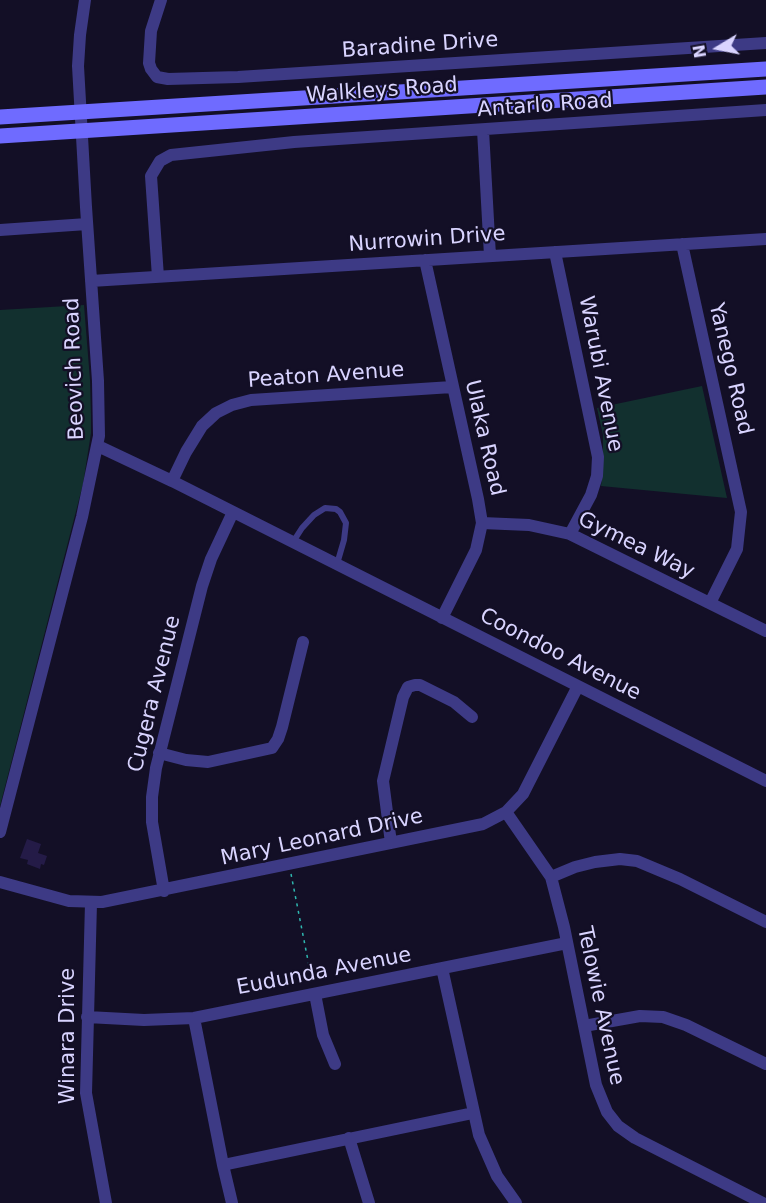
<!DOCTYPE html>
<style>
body{margin:0}
#map{position:relative;width:766px;height:1203px;overflow:hidden;background:#130f26;font-family:"DejaVu Sans",sans-serif}
canvas{display:block}
.north{position:absolute;left:688px;top:18px;width:60px;height:60px;-webkit-text-stroke:4px #130f26;paint-order:stroke;rotate:260deg;font-size:16px;font-weight:700;line-height:24px;text-align:center;color:#d9d4ff}
.north::after{content:'';display:block;margin:auto;width:21px;height:27px;background:#d9d4ff;clip-path:polygon(50% 0,100% 100%,50% 72%,0 100%)}
</style>
<div id="map">
<canvas width="766" height="1203"></canvas>
<div class="north">N</div>
</div>
<script>
const ctx = document.querySelector('canvas').getContext('2d');
ctx.lineJoin = 'round';
function fillPath(path, color) {
  ctx.fillStyle = color;
  ctx.fill(path, 'evenodd');
}
function poly(rows) {
  const path = new Path2D();
  for (const r of rows) {
    path.moveTo(r[0], r[1]);
    for (let i = 2; i < r.length; i += 2) path.lineTo(r[i], r[i + 1]);
  }
  return path;
}
function strokePath(path, color, width, dash) {
  ctx.strokeStyle = color;
  ctx.lineWidth = width;
  ctx.lineCap = dash ? 'butt' : 'round';
  ctx.setLineDash(dash || []);
  ctx.stroke(path);
}
function drawText(font, color, halo, rows, align = 'center') {
  ctx.font = font + ' "DejaVu Sans",sans-serif';
  ctx.lineWidth = 4.5;
  ctx.setLineDash([]);
  ctx.textBaseline = 'middle';
  ctx.strokeStyle = halo;
  ctx.fillStyle = color;
  for (const [text, x, y, turn = 0] of rows) {
    ctx.save();
    ctx.translate(x, y);
    ctx.rotate((+turn || 0) * Math.PI / 180);
    ctx.textAlign = isNaN(turn) ? turn : align;
    if (halo) ctx.strokeText(text, 0, 0);
    ctx.fillText(text, 0, 0);
    ctx.restore();
  }
}
const green = poly([
 [84,305,90,380,91,414,91,433,83,484,0,806,0,310],
 [702,386,727,498,601,486,603,471,603,435,597,408]
]);
const building = poly([
 [27,839,41,844,38,853,47,856,44,865,41,864,40,869,27,864,28,860,20,858]
]);
const path = poly([
 [291,874,312,981]
]);
const lane = poly([
 [293,542,302,528,314,515,325,508,336,509,340,512,346,523,344,540,337,564]
]);
const street = poly([
 [161,0,151,31,149,63,151,69,157,77,168,79,238,77,766,43],
 [483,130,490,256],
 [0,230,87,224],
 [682,244,741,512,737,549,710,603],
 [555,252,598,457,597,476,591,495,570,534],
 [425,260,478,499,482,523,476,550,442,618],
 [158,277,151,176,160,161,171,155,294,142,766,110],
 [91,281,766,239],
 [98,446,172,481,766,781],
 [172,481,186,452,202,426,216,413,232,405,251,400,452,387],
 [482,523,529,525,570,534,766,631],
 [159,753,186,760,208,762,272,748,278,739,282,727,303,642],
 [506,812,551,877,564,927,596,1085,607,1112,618,1126,635,1138,763,1203],
 [0,832,82,517,99,436,98,381,86,207,78,66,80,35,85,0],
 [391,843,383,781,403,697,408,687,415,685,420,685,454,702,472,717],
 [551,877,575,867,595,862,620,859,637,861,680,879,766,922],
 [0,882,69,901,102,902,483,824,506,812,523,794,578,686],
 [164,891,152,822,152,797,156,768,202,586,211,559,233,512],
 [91,903,86,1093,106,1203],
 [442,968,479,1135,497,1176,516,1203],
 [315,994,323,1035,335,1064],
 [87,1017,144,1020,194,1018,567,943],
 [194,1018,223,1165,232,1203],
 [584,1026,640,1016,663,1017,686,1025,766,1064],
 [349,1138,369,1203],
 [223,1165,473,1113]
]);
const secondary = poly([
 [0,117,766,69],
 [0,136,766,87]
]);
const streetNames = [
 ["Baradine Drive",420,46,-4],
 ["Walkleys Road",382,91,-4],
 ["Antarlo Road",545,106,-4],
 ["Nurrowin Drive",427,240,-4],
 ["Beovich Road",75,369,-92],
 ["Yanego Road",730,369,77],
 ["Warubi Avenue",600,374,79],
 ["Peaton Avenue",326,376,-4],
 ["Ulaka Road",484,438,77],
 ["Gymea Way",636,546,26],
 ["Coondoo Avenue",560,655,27],
 ["Cugera Avenue",155,694,-76],
 ["Mary Leonard Drive",322,838,-12],
 ["Eudunda Avenue",324,972,-11],
 ["Telowie Avenue",600,1006,78],
 ["Winara Drive",69,1036,-90]
];
fillPath(green, '#12302f');
fillPath(building, '#241b47');
strokePath(path, '#2fb8b0', 1.5, [3, 4.5]);
strokePath(lane, '#3d3a85', 6);
strokePath(street, '#3d3a85', 12);
strokePath(secondary, '#6f6bff', 15);
drawText('21px', '#d9d4ff', '#130f26', streetNames);
</script>
